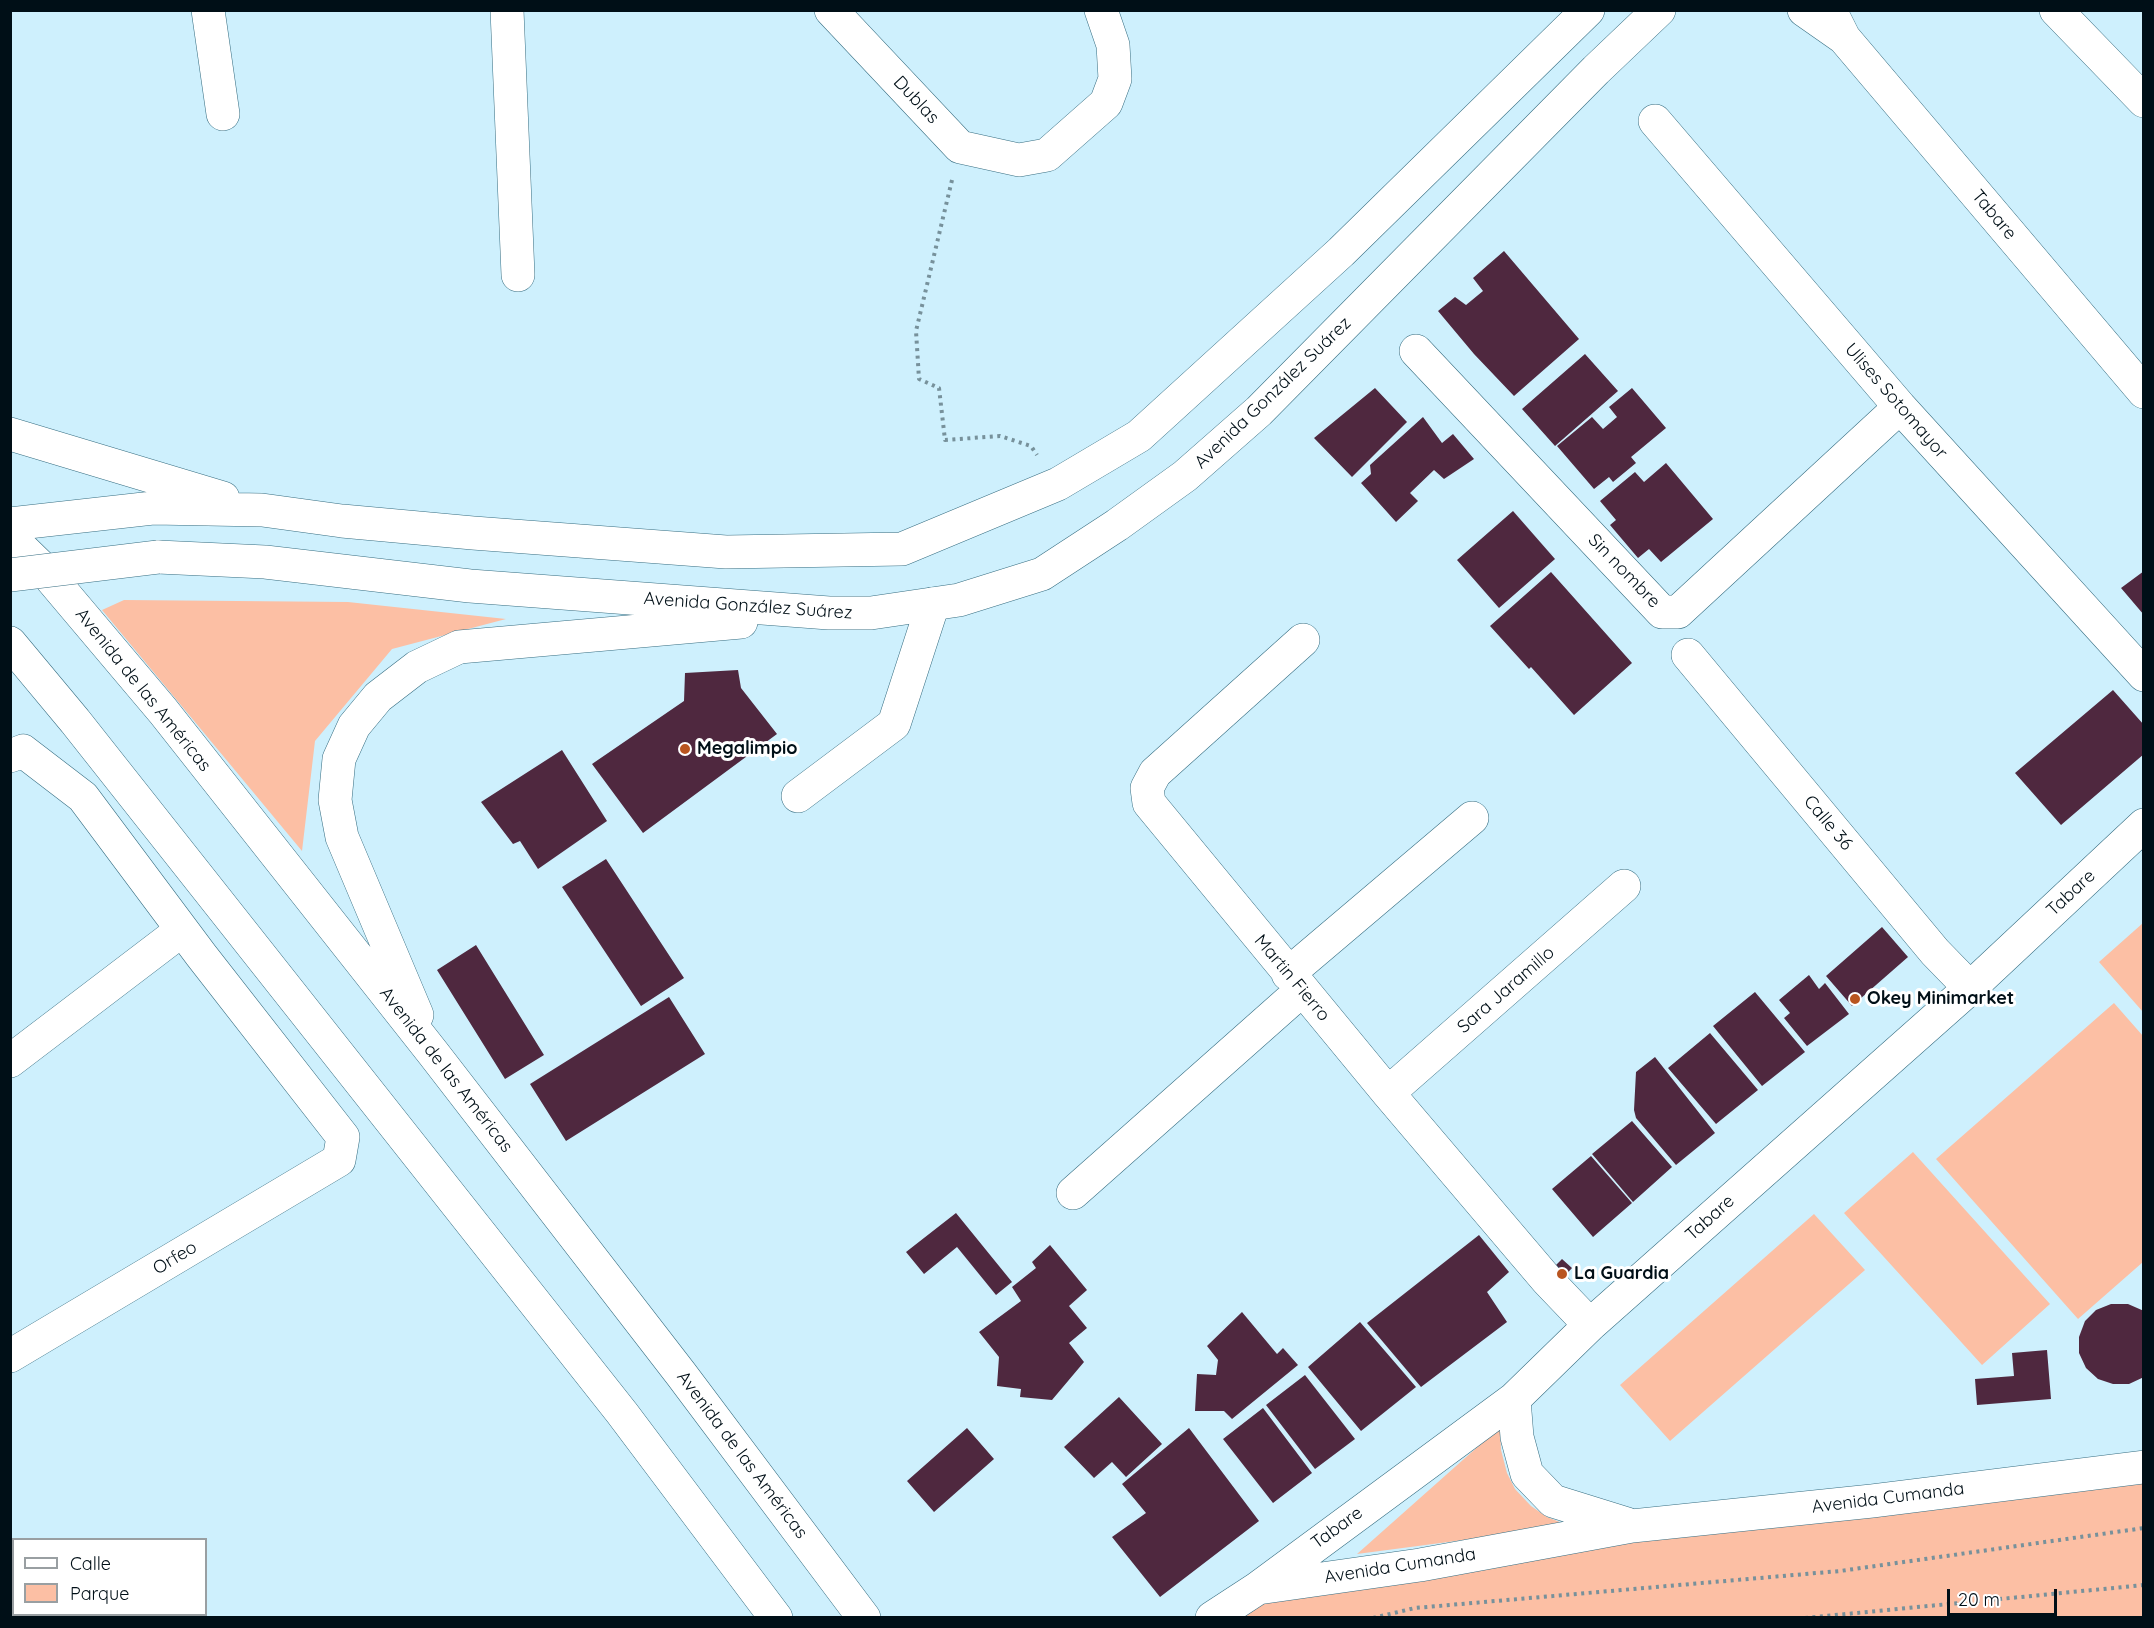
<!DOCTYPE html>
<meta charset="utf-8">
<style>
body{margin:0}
#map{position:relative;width:2154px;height:1628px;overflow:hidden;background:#cef0fd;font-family:Quicksand,sans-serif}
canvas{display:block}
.frame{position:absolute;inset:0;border:12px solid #000f17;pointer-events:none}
.legend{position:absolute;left:12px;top:1538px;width:195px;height:78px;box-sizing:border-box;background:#fff;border:2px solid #999fa2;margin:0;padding:8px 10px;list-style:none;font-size:18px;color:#000f17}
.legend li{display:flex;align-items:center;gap:12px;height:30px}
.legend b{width:30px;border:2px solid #999fa2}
.scale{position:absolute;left:1947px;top:1589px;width:110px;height:27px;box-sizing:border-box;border:3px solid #000f17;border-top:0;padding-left:8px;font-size:18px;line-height:21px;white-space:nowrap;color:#000f17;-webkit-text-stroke:4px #fff;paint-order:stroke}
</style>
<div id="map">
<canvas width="2154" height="1628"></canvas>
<div class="frame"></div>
<ul class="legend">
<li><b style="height:8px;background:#fff"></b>Calle</li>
<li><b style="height:16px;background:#fcbfa4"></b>Parque</li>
</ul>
<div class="scale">20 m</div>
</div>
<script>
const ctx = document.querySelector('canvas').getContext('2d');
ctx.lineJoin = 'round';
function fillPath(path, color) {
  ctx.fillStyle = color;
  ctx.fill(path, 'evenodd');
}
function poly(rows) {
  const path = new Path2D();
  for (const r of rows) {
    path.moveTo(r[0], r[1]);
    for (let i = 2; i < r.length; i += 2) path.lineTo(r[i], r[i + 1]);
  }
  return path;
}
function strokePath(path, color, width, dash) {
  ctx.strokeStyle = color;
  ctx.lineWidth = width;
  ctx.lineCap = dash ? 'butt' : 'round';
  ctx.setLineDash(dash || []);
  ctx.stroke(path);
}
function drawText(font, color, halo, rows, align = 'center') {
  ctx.font = font + ' Quicksand,sans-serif';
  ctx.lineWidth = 6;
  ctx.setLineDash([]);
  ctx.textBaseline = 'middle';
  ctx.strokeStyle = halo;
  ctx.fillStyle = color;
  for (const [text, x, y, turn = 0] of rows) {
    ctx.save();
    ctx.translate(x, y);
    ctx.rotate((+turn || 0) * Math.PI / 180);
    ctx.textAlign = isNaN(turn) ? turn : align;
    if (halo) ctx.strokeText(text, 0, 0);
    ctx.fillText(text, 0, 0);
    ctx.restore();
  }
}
const green = poly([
 [124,600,348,602,506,619,392,649,315,741,302,851,102,610],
 [2143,923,2143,1012,2099,962],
 [2114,1003,2143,1036,2143,1262,2078,1319,1936,1159],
 [1913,1152,2050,1304,1982,1365,1844,1213],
 [1814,1214,1865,1270,1670,1441,1620,1385],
 [1500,1427,1501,1450,1507,1473,1515,1489,1531,1506,1547,1517,1570,1526,1357,1554],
 [2143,1478,2143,1617,1212,1618,1258,1588]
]);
const building = poly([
 [1504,251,1579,339,1514,396,1474,354,1438,311,1455,297,1466,305,1483,291,1473,278],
 [1585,354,1618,391,1555,446,1522,409],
 [1375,388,1407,422,1352,477,1314,438],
 [1632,388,1666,428,1631,457,1636,463,1613,482,1609,477,1594,489,1557,446,1592,417,1603,429,1617,417,1609,407],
 [1423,417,1442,443,1453,434,1474,459,1444,479,1434,470,1410,493,1418,501,1396,522,1361,483,1371,474,1370,465],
 [1666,463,1713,519,1661,562,1649,549,1638,558,1610,525,1616,520,1600,501,1635,472,1644,482],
 [1513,511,1555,559,1499,608,1457,560],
 [2144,571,2144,615,2121,588],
 [1551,572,1632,663,1574,715,1531,667,1529,669,1490,626],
 [738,670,741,688,777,734,643,833,592,764,684,701,685,673],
 [2113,690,2144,725,2144,754,2061,825,2015,773],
 [562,750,607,821,538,869,520,841,513,844,481,802],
 [606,859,684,978,641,1006,562,887],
 [1882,927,1908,957,1852,1006,1826,976],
 [476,945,544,1055,505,1079,437,970],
 [1809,975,1819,989,1825,983,1849,1014,1807,1046,1784,1018,1790,1013,1779,1000],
 [1755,992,1805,1052,1762,1086,1713,1026],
 [669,997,705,1054,566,1141,530,1084],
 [1710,1033,1758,1090,1716,1124,1668,1068],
 [1655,1057,1715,1133,1676,1165,1636,1118,1634,1110,1636,1072],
 [1632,1121,1672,1167,1633,1202,1592,1154],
 [1591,1156,1632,1203,1593,1237,1552,1189],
 [956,1213,1012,1282,996,1295,957,1247,924,1274,906,1252],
 [1479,1235,1509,1272,1487,1292,1507,1322,1421,1387,1367,1323],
 [1050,1245,1087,1290,1069,1306,1087,1328,1069,1343,1084,1362,1052,1400,1020,1397,1021,1389,997,1386,999,1357,979,1332,1021,1301,1012,1287,1036,1268,1032,1262],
 [1562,1259,1572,1268,1562,1279,1552,1269],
 [2111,1304,2128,1304,2144,1311,2144,1377,2129,1384,2113,1384,2098,1379,2086,1368,2079,1353,2079,1337,2085,1321,2096,1310],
 [1242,1312,1277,1354,1283,1348,1298,1365,1232,1419,1224,1411,1195,1411,1197,1374,1216,1375,1218,1360,1207,1346],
 [1360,1322,1416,1387,1361,1431,1308,1367],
 [2047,1350,2051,1399,1977,1405,1975,1379,2014,1376,2012,1353],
 [1305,1375,1355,1439,1315,1469,1266,1405],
 [1119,1397,1162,1444,1126,1477,1112,1462,1094,1478,1064,1447],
 [1263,1408,1312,1473,1273,1503,1223,1439],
 [967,1428,994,1459,934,1512,907,1481],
 [1189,1428,1259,1521,1160,1597,1112,1537,1146,1513,1122,1484]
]);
const path = poly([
 [952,180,916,331,919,379,939,388,945,440,1000,436,1031,446,1037,455],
 [1373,1618,1415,1608,1840,1571,2144,1528],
 [1805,1618,2144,1585]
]);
const minor = poly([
 [208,10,223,114],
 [507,10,518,275],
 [831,10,960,147,1019,160,1047,155,1106,103,1115,79,1113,45,1101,10],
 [1804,10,1844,38],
 [1830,10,1844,38,2144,392],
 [2056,10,2144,101],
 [1655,121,1900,407,2144,675],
 [1416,351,1662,612,1678,612,1900,407],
 [1303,640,1155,773,1147,788,1149,803,1388,1093,1547,1280,1590,1325],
 [1688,655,1935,952,1970,988],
 [10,756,23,751,83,797,201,955,343,1137,339,1160,10,1356],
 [798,796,894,724,933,604],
 [1288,974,1472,818],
 [10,1061,182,930],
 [1388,1093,1624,886],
 [1073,1193,1302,990],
 [1514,1399,1517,1437,1527,1474,1553,1501,1627,1524],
 [1258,1588,1514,1399,1590,1325,1970,988,2144,825],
 [1212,1618,1258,1588,1420,1565,1632,1526,1872,1501,2144,1467]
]);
const major = poly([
 [10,434,223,498],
 [10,524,153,508,262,510,342,521,473,533,726,552,902,549,1058,484,1139,436,1341,252,1588,10],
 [10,537,44,570,163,711,433,1053,681,1374,864,1618],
 [158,557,265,562,470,586,829,613,871,613,959,600,1042,574,1117,525,1185,476,1259,411,1596,70,1659,10],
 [10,643,75,721,622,1413,776,1618],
 [417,1015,342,837,335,800,339,759,354,726,378,697,417,667,459,647,741,622]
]);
const majorBridge = poly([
 [10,575,158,557]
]);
const markers = [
 [685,749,6,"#b95520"],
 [1855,999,6,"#b95520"],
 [1562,1274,6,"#b95520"]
];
const streetNames = [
 ["Dublas",916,100,47],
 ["Tabare",1994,215,50],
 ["Avenida González Suárez",1273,393,-44],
 ["Ulises Sotomayor",1896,401,49],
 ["Sin nombre",1624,571,46],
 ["Avenida González Suárez",748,606,4],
 ["Avenida de las Américas",143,690,51],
 ["Calle 36",1828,823,50],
 ["Tabare",2071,893,-43],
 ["Martin Fierro",1292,978,50],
 ["Sara Jaramillo",1506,990,-41],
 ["Avenida de las Américas",446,1070,52],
 ["Tabare",1710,1218,-42],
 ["Orfeo",175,1258,-31],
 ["Avenida de las Américas",742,1455,53],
 ["Avenida Cumanda",1888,1498,-7],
 ["Tabare",1337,1528,-36],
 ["Avenida Cumanda",1400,1566,-9]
];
const poiNames = [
 ["Megalimpio",697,749],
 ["Okey Minimarket",1867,999],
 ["La Guardia",1574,1274]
];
fillPath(green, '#fcbfa4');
fillPath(building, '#4f283f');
strokePath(minor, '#376e82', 34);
strokePath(major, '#376e82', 34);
strokePath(path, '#77919b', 4, [3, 4.5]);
strokePath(minor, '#fff', 33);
strokePath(major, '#fff', 33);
strokePath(majorBridge, '#376e82', 34, []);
strokePath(majorBridge, '#fff', 33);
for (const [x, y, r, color] of markers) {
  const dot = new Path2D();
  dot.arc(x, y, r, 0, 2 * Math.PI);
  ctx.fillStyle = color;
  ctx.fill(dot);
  strokePath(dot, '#fff', 2);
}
drawText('18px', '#000f17', '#fff', streetNames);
drawText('bold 18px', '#000f17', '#fff', poiNames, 'left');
</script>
